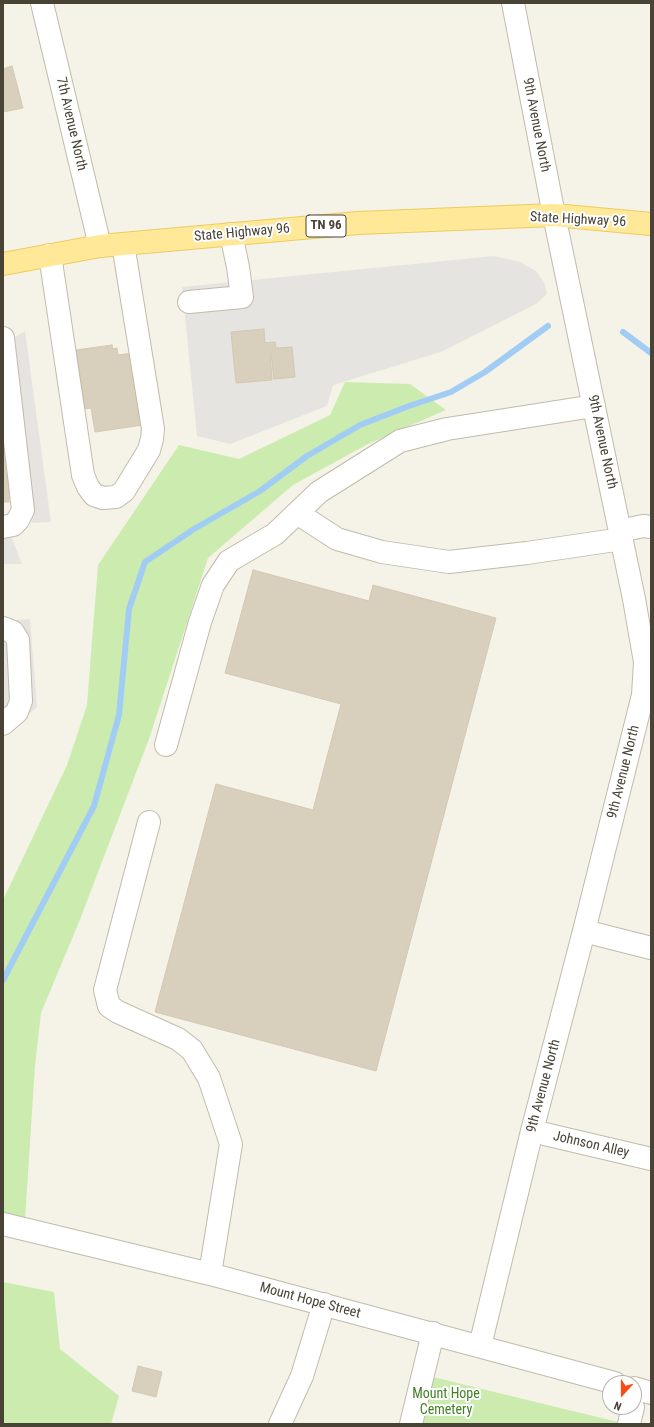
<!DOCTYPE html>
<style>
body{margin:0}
#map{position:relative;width:654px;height:1427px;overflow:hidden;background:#f5f2e8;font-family:"Roboto Condensed",sans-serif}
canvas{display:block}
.frame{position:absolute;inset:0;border:4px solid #494336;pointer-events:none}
.north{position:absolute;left:602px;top:1375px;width:40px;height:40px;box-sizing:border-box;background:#fff;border:1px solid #b6b4af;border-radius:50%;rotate:201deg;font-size:11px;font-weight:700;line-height:16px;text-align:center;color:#494336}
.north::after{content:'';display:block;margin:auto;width:14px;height:18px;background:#ff4a16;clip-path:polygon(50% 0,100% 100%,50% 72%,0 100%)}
</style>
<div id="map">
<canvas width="654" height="1427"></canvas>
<div class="frame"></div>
<div class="north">N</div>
</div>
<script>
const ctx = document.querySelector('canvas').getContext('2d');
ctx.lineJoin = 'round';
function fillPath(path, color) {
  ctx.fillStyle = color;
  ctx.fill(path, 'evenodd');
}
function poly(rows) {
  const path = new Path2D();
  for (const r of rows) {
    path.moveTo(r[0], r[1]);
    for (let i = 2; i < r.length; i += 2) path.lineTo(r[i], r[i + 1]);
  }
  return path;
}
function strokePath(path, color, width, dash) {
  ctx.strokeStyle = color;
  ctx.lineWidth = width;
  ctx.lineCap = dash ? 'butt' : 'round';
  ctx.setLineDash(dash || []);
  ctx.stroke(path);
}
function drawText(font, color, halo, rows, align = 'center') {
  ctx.font = font + ' "Roboto Condensed",sans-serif';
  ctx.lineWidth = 4;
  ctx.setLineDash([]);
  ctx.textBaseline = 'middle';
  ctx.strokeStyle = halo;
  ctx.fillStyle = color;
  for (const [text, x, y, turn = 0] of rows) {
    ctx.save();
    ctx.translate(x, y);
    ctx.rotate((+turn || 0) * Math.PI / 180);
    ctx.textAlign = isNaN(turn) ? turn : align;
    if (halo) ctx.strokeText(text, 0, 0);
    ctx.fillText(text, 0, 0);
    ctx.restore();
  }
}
const green = poly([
 [345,382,410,384,446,410,368,444,293,485,208,558,149,739,79,922,41,1013,35,1065,25,1220,3,1214,3,900,67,765,87,705,98,565,179,445,239,459,330,415],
 [3,1282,54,1292,60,1349,119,1396,111,1424,3,1424],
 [429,1376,626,1424,418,1424]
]);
const parking = poly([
 [494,256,520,262,536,271,544,282,547,294,536,304,441,352,333,385,327,406,230,444,197,436,182,287],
 [25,331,51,522,33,523,23,510,4,344],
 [8,528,22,564,3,564,3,529],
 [30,619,37,707,3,736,3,621]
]);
const stream = poly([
 [623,332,651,353],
 [3,980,94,806,119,715,129,609,145,562,194,529,260,491,307,456,360,425,409,406,451,392,485,372,548,326]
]);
const building = poly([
 [12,66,23,108,3,112,3,69,12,66],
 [264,329,265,343,275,342,276,348,292,347,295,377,274,379,271,353,270,353,272,380,236,383,231,332,264,329],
 [112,345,113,349,117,348,118,355,133,353,143,425,95,432,91,408,85,409,76,350,112,345],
 [3,435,8,435,14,493,8,494,9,502,3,502,3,435],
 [253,570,369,601,373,585,496,618,376,1071,155,1012,216,784,313,810,341,704,225,673,253,570],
 [138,1366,162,1372,156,1397,132,1391,138,1366]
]);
const minor = poly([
 [42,3,100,246],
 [50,255,83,475,88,487,94,495,103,498,116,497,124,491,149,450,152,439,153,429,123,244],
 [189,302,242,297,238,267,231,234],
 [3,338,23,510,18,520,13,525,3,527],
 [297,513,337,539,382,552,449,562,527,553,622,539],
 [620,531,643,526,651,527],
 [3,628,13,632,18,640,21,701,17,712,3,724],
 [166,745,200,622,213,585,229,561,275,534,319,492,400,441,447,429,594,406],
 [149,822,105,990,109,1006,118,1012,178,1039,192,1050,209,1078,231,1144,210,1274],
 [584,931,651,948],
 [532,1131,651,1159],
 [3,1224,210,1274,615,1383],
 [480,1346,532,1131,584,931,643,695,645,662,634,599,554,215,513,3],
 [634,1388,651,1393],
 [280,1424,302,1376,324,1304],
 [411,1424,433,1333],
 [629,1424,633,1407]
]);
const major = poly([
 [3,264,100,246,358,223,554,215,651,224]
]);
const shields = [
 [326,226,40]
];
const shieldNames = [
 ["TN 96",326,226]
];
const streetNames = [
 ["7th Avenue North",71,124,77],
 ["9th Avenue North",536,125,79],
 ["State Highway 96",578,220,3],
 ["State Highway 96",242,233,-5],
 ["9th Avenue North",602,442,78],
 ["9th Avenue North",624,772,-76],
 ["9th Avenue North",544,1086,-75],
 ["Johnson Alley",591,1145,13],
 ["Mount Hope Street",310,1301,15]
];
const parkNames = [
 ["Mount Hope",446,1394],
 ["Cemetery",446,1410]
];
fillPath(green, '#ccecaf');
fillPath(parking, '#e6e4e0');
strokePath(stream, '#a1cdf5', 6);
fillPath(building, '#d8cfbd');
strokePath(building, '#d3c8b0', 1);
strokePath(minor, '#c2bbaa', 24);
strokePath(major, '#eccc60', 24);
strokePath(minor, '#fff', 22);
strokePath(major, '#ffe998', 22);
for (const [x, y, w] of shields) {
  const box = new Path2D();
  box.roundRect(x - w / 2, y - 11, w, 22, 3);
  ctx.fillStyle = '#fff';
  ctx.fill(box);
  strokePath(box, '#494336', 1);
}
drawText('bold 13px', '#494336', null, shieldNames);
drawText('14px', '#494336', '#fff', streetNames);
drawText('14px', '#418025', '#fff', parkNames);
</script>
